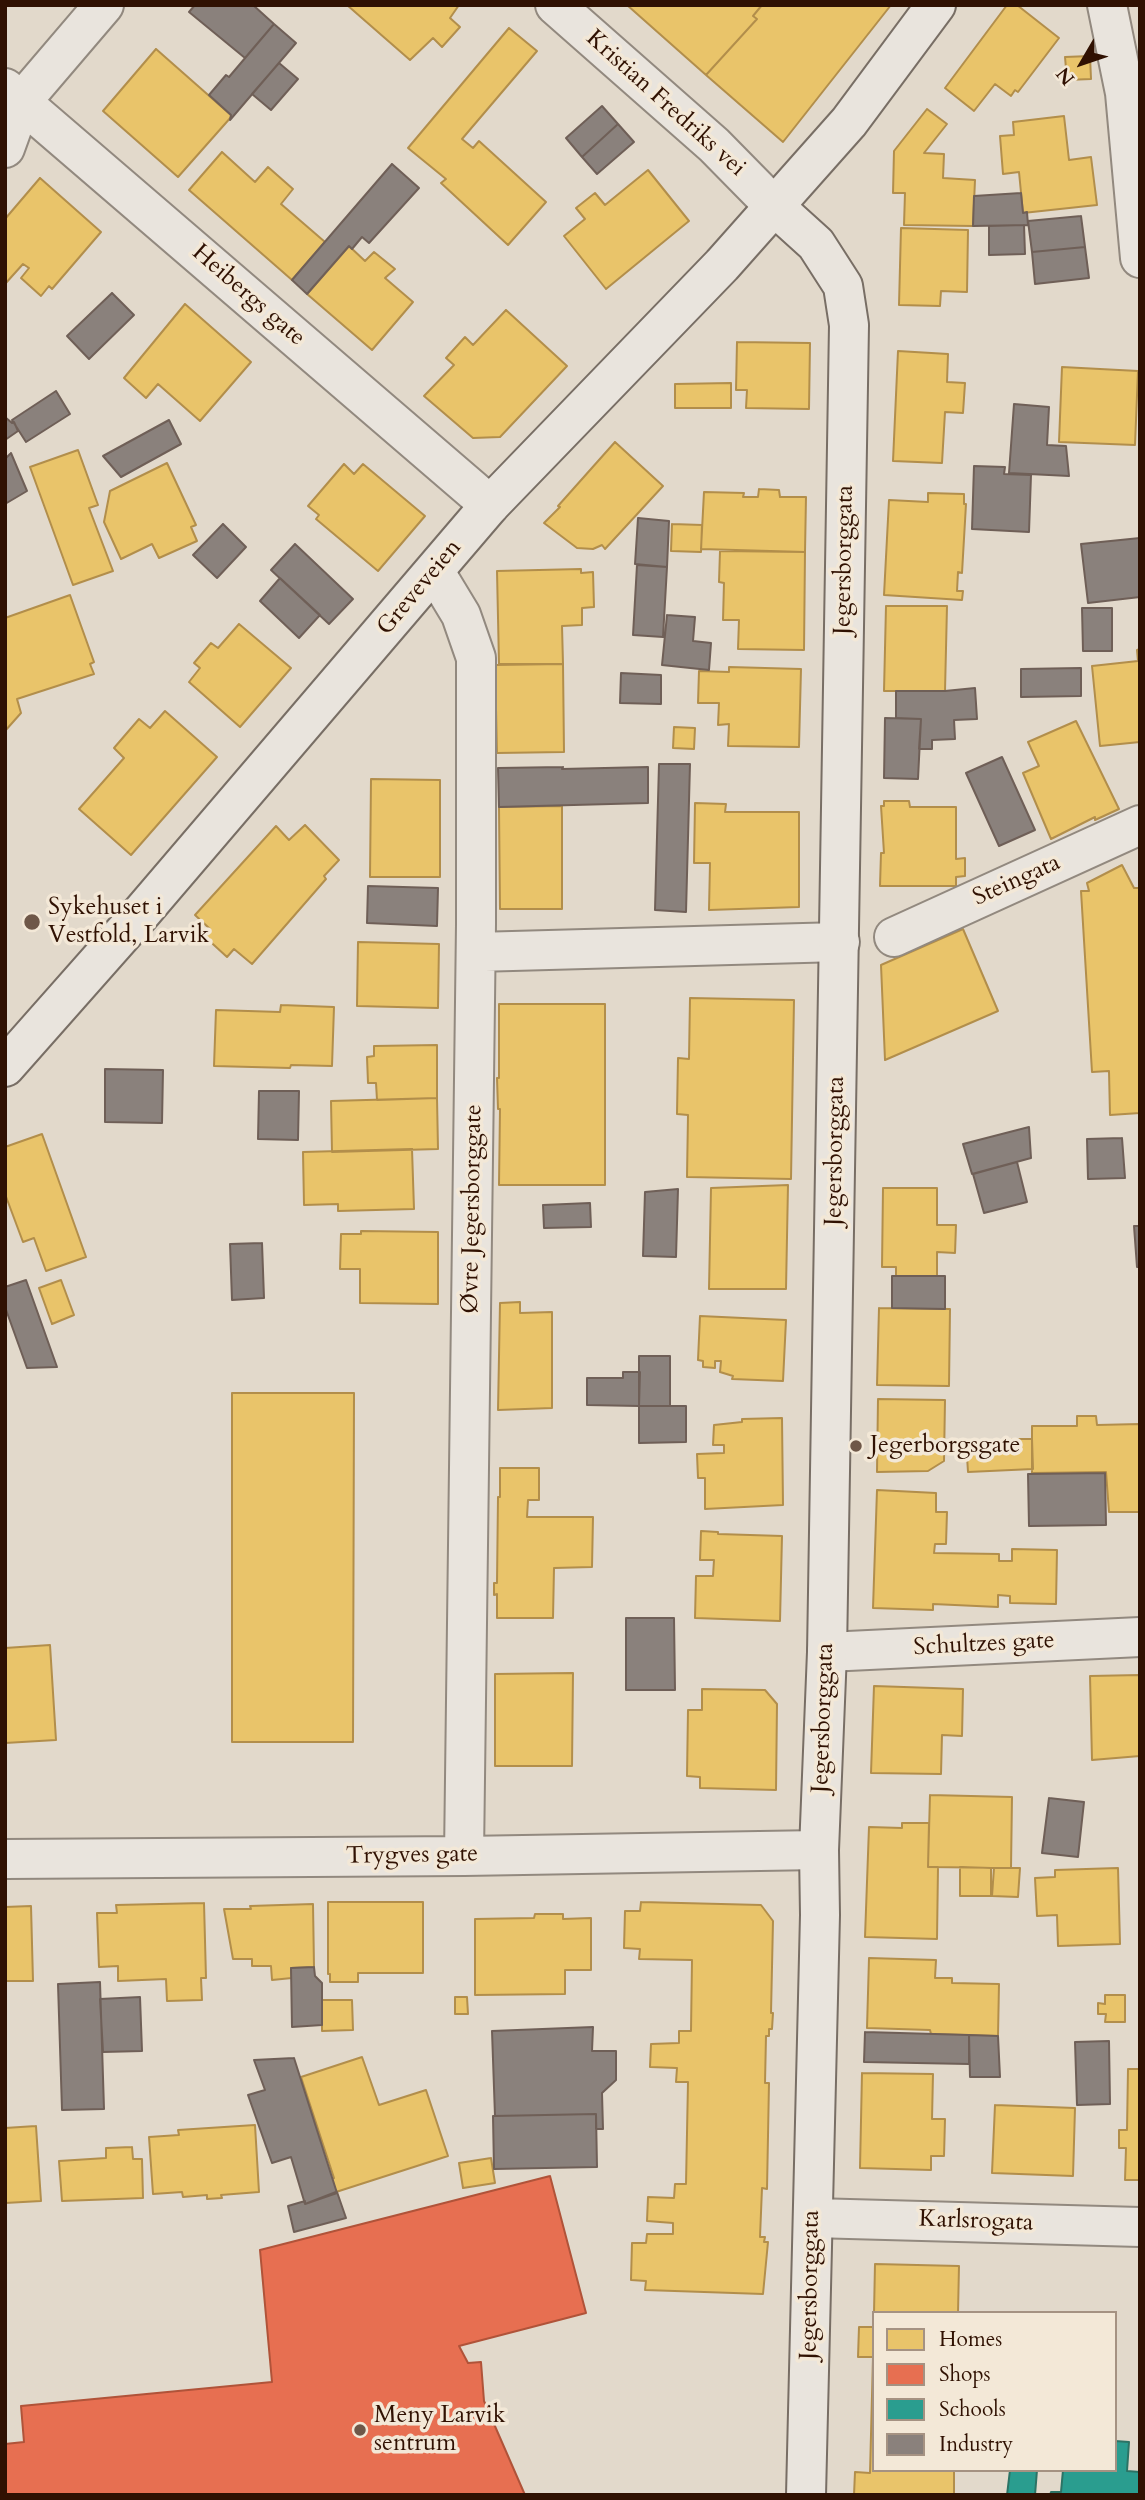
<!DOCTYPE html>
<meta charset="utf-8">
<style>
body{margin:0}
#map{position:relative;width:1145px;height:2500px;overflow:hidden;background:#e2d9cb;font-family:Cardo,serif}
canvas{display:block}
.frame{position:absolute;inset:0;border:7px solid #301102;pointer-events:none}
.legend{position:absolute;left:872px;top:2311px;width:245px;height:161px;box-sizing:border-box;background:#f3e8d7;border:2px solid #a59282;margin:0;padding:9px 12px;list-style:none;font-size:21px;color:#301102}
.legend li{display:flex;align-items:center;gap:14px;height:35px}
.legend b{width:35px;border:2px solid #a59282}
.north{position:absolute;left:1047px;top:28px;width:70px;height:70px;-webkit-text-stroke:5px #f3e8d7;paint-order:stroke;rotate:231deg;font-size:19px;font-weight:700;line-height:28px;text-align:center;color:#301102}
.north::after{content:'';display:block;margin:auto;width:24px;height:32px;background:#301102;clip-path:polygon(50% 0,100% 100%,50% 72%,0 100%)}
</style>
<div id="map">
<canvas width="1145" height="2500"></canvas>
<div class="frame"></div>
<ul class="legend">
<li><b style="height:19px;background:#e9c46a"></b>Homes</li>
<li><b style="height:19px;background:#e76f51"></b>Shops</li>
<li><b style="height:19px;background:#2a9d8f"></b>Schools</li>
<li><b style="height:19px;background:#8a817c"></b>Industry</li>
</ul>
<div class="north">N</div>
</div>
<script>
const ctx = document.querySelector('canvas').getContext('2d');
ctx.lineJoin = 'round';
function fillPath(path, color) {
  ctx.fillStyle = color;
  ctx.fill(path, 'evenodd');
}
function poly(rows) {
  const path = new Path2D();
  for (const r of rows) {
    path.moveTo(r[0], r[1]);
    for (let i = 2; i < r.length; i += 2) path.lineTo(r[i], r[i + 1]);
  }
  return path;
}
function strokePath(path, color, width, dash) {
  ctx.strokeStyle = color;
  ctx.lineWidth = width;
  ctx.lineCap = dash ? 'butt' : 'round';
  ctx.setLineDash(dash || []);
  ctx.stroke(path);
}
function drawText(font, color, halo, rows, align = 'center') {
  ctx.font = font + ' Cardo,serif';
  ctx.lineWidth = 7;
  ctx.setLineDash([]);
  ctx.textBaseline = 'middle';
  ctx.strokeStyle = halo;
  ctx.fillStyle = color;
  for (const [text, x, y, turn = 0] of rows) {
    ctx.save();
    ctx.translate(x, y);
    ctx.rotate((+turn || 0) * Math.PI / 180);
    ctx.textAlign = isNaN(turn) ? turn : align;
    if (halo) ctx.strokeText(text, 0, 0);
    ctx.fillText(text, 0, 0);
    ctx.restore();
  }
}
const homes = poly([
 [347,5,459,5,450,18,460,27,442,47,433,38,410,60,347,5],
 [627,5,762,5,753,16,757,19,706,75,627,5],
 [762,5,891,5,783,142,706,75,757,19,753,16,762,5],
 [1007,5,1017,5,1059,38,1018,92,1015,90,1011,96,995,84,974,111,945,88,1007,5],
 [509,28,537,51,462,139,473,148,479,141,546,202,508,245,441,183,446,179,408,148,509,28],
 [156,49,232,116,178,177,103,111,156,49],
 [1090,56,1091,79,1067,80,1065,57,1090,56],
 [927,109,947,124,924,153,944,154,943,178,975,180,973,226,904,225,905,193,893,193,894,151,927,109],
 [1064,116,1069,160,1091,157,1097,205,1023,213,1019,172,1003,174,1000,136,1014,135,1013,122,1064,116],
 [222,152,255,182,268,167,293,189,281,204,325,242,292,280,189,190,222,152],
 [648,170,689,221,606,289,564,236,585,219,576,208,595,193,605,205,648,170],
 [40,178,101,232,52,289,49,286,41,296,21,278,29,268,23,264,5,284,5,219,40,178],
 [901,228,968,230,967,292,941,291,940,306,899,305,901,228],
 [349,246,365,261,374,252,395,269,385,278,413,302,372,350,307,294,349,246],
 [185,304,251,362,200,421,158,384,146,398,124,378,185,304],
 [506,310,567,366,500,437,473,438,424,396,454,365,446,358,465,337,473,345,506,310],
 [737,342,810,343,809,409,746,408,747,390,736,390,737,342],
 [898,351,948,354,947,382,965,383,963,413,945,412,942,463,893,461,898,351],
 [1062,367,1138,371,1135,445,1059,442,1062,367],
 [731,383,731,408,675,408,675,384,731,383],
 [615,442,663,486,605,549,602,545,593,549,577,548,544,523,560,507,558,506,615,442],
 [78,450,98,505,89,508,113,571,73,585,30,467,78,450],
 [167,463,196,525,191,527,197,541,159,558,152,544,121,559,104,522,110,491,167,463],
 [344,464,354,474,363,464,425,516,378,571,316,519,319,515,308,506,344,464],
 [759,489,779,490,780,497,806,497,805,552,701,549,704,492,744,493,743,497,758,497,759,489],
 [928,493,964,494,964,504,966,504,962,573,958,572,957,591,963,591,962,600,884,595,889,500,928,502,928,493],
 [672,524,702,525,701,552,671,551,672,524],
 [720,551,805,552,804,650,738,649,739,620,723,620,724,583,719,582,720,551],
 [581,569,581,573,593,572,594,607,582,608,582,625,562,626,563,664,499,664,497,571,581,569],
 [70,595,94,662,90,664,94,674,17,699,21,713,5,731,5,618,70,595],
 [886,606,947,606,945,691,884,691,886,606],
 [239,624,291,668,240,727,189,682,200,668,194,663,211,643,218,648,239,624],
 [1140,649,1140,742,1100,746,1092,666,1138,661,1137,650,1140,649],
 [563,664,564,752,497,753,495,665,563,664],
 [729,667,801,669,799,747,728,746,729,724,718,725,719,703,698,703,699,671,729,672,729,667],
 [165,711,217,757,131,855,79,809,124,758,114,748,139,719,150,728,165,711],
 [1076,721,1119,809,1095,820,1095,817,1051,839,1023,773,1039,766,1028,742,1076,721],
 [674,727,695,728,694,749,673,748,674,727],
 [371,779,440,780,440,877,370,877,371,779],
 [884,801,909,801,910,807,956,807,956,859,965,858,965,876,956,877,956,886,880,886,881,853,884,853,881,806,884,806,884,801],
 [695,803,726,804,725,812,799,812,799,907,709,910,710,863,694,863,695,803],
 [562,806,562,909,500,909,499,807,562,806],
 [305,825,339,860,324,876,326,879,252,964,234,949,227,957,203,935,210,929,195,915,276,826,289,840,305,825],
 [1122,865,1134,888,1140,888,1140,1113,1110,1115,1109,1071,1092,1072,1081,891,1089,891,1087,883,1122,865],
 [963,929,998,1011,885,1060,881,965,963,929],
 [358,942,439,944,438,1008,357,1006,358,942],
 [690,998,794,1000,791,1179,687,1177,688,1115,677,1114,678,1058,689,1059,690,998],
 [499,1004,605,1004,605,1185,499,1185,500,1109,498,1109,497,1078,499,1078,499,1004],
 [281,1005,334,1007,332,1066,291,1065,290,1068,214,1066,216,1010,280,1012,281,1005],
 [437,1045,437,1098,377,1100,376,1083,368,1083,367,1057,374,1056,374,1046,437,1045],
 [437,1098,438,1149,332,1152,331,1101,437,1098],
 [42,1134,86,1257,46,1271,34,1238,23,1242,5,1194,5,1147,42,1134],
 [412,1149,414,1209,338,1211,338,1204,304,1205,303,1152,412,1149],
 [788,1185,786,1289,709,1289,711,1188,788,1185],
 [883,1188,937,1188,937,1225,956,1225,955,1253,937,1252,937,1276,896,1276,896,1267,882,1267,883,1188],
 [361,1231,438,1232,438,1304,360,1303,360,1269,340,1269,341,1234,361,1234,361,1231],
 [61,1280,74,1315,52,1324,39,1288,61,1280],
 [520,1302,520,1313,552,1312,552,1408,498,1410,500,1303,520,1302],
 [879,1308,950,1309,949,1386,877,1385,879,1308],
 [700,1316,786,1320,783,1381,732,1379,733,1376,720,1372,721,1361,715,1361,715,1368,703,1367,703,1361,698,1360,700,1316],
 [232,1393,354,1393,353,1742,232,1742,232,1393],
 [878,1399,945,1400,944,1461,928,1471,877,1472,878,1399],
 [1077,1416,1096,1416,1097,1425,1140,1424,1140,1512,1109,1512,1106,1472,1032,1473,1032,1426,1077,1426,1077,1416],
 [782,1418,783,1505,705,1509,705,1478,698,1478,697,1454,724,1453,724,1445,713,1445,714,1425,742,1422,742,1419,782,1418],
 [1011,1439,1032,1439,1033,1469,968,1472,967,1456,1011,1442,1011,1439],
 [500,1468,539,1468,539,1500,528,1500,527,1517,593,1517,592,1567,554,1568,553,1618,497,1618,497,1594,494,1595,494,1583,497,1583,498,1497,500,1497,500,1468],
 [877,1490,936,1493,936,1512,947,1512,946,1544,935,1544,934,1553,999,1554,999,1561,1012,1561,1012,1549,1057,1550,1056,1604,1010,1603,1010,1596,998,1595,998,1607,933,1604,933,1610,873,1608,877,1490],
 [701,1531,718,1532,718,1534,782,1536,780,1621,695,1618,696,1576,713,1576,714,1560,700,1560,701,1531],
 [50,1645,56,1740,5,1743,5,1648,50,1645],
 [573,1673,572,1766,495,1766,495,1674,573,1673],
 [1140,1675,1140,1756,1092,1760,1090,1676,1140,1675],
 [874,1686,963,1689,962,1736,942,1735,941,1774,871,1773,874,1686],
 [702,1689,765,1690,777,1704,776,1790,700,1788,700,1777,687,1776,688,1710,702,1710,702,1689],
 [930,1795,1012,1797,1011,1868,928,1867,930,1795],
 [902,1823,929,1823,928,1867,938,1867,937,1939,865,1937,869,1827,902,1828,902,1823],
 [960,1867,991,1868,991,1896,960,1896,960,1867],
 [994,1868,1020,1868,1018,1897,992,1896,994,1868],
 [1118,1868,1120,1944,1058,1946,1057,1915,1037,1916,1035,1878,1055,1877,1055,1870,1118,1868],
 [328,1902,423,1902,423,1973,358,1973,358,1982,330,1982,330,1974,328,1974,328,1902],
 [641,1902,761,1905,773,1921,771,2013,773,2013,772,2029,769,2029,769,2036,766,2036,765,2083,769,2083,767,2189,762,2188,760,2237,765,2237,764,2242,768,2242,763,2294,645,2290,646,2281,631,2280,632,2243,646,2243,647,2234,673,2234,673,2223,647,2221,648,2197,674,2198,675,2184,686,2184,688,2082,676,2082,677,2068,650,2067,651,2044,679,2043,679,2031,691,2031,692,1960,639,1959,640,1949,624,1948,625,1911,640,1911,641,1902],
 [204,1903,206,1978,201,1978,202,2000,167,2001,166,1979,118,1981,118,1966,99,1967,97,1913,117,1913,116,1905,204,1903],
 [313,1904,314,1967,291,1968,292,1978,272,1980,271,1966,252,1966,252,1959,233,1959,224,1909,251,1909,250,1906,313,1904],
 [31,1906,33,1981,5,1981,5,1907,31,1906],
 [535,1914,563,1914,563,1919,591,1918,591,1970,565,1970,565,1994,475,1995,475,1919,534,1918,535,1914],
 [869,1958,936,1960,935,1978,952,1978,952,1983,999,1984,998,2036,931,2034,930,2030,867,2028,869,1958],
 [1105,1995,1125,1995,1125,2022,1105,2022,1106,2014,1098,2014,1098,2003,1105,2004,1105,1995],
 [455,1997,467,1997,468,2014,455,2014,455,1997],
 [322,2000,352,2000,353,2030,322,2031,322,2000],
 [362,2057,379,2105,426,2090,448,2156,336,2192,332,2179,334,2178,301,2077,362,2057],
 [1128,2069,1140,2069,1140,2180,1125,2180,1126,2148,1119,2148,1119,2130,1127,2130,1128,2069],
 [862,2073,933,2074,932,2119,945,2119,944,2156,931,2156,931,2170,860,2168,862,2073],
 [995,2105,1075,2108,1073,2176,992,2173,995,2105],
 [255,2125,259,2192,221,2195,222,2198,207,2199,207,2195,183,2197,182,2192,153,2194,149,2137,179,2135,178,2130,255,2125],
 [36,2126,41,2201,5,2203,5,2128,36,2126],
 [132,2147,133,2159,142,2159,143,2198,62,2201,59,2161,106,2158,106,2148,132,2147],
 [491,2158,495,2183,463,2188,459,2163,491,2158],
 [875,2264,959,2266,958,2313,874,2313,875,2264],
 [874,2323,874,2470,954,2470,954,2495,854,2495,855,2472,870,2473,873,2357,858,2357,859,2327,874,2327,874,2323]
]);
const shops = poly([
 [550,2176,586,2313,459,2346,468,2363,481,2362,484,2401,525,2495,5,2495,5,2444,24,2442,21,2406,272,2382,260,2250,550,2176]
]);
const schools = poly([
 [1115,2441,1129,2442,1127,2471,1140,2472,1140,2495,1050,2495,1051,2492,1061,2492,1063,2470,1115,2470,1115,2441],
 [1010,2470,1037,2470,1035,2495,1007,2495,1010,2470]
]);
const industry = poly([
 [195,5,253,5,274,24,245,58,189,12,195,5],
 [274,24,296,43,230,120,231,115,209,95,226,75,229,77,274,24],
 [279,63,298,79,271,110,252,94,279,63],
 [602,106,618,124,582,157,566,138,602,106],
 [618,124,634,142,597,174,582,157,618,124],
 [392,164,419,188,369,243,362,237,352,249,349,246,307,294,292,280,392,164],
 [1021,193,1023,213,1027,212,1028,225,973,226,974,196,1021,193],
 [1081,216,1085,247,1032,252,1028,221,1081,216],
 [1024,225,1025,254,989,255,989,226,1024,225],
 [1085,247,1089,278,1035,284,1032,252,1085,247],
 [112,293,134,315,89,359,67,336,112,293],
 [56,391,70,414,26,442,12,420,56,391],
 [1014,404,1049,407,1047,445,1066,446,1069,476,1009,473,1014,404],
 [5,417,12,423,14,422,18,431,5,440,5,417],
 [169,420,181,444,121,477,103,456,169,420],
 [11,453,27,491,5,504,5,459,11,453],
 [974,466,1005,467,1004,474,1031,475,1029,532,972,529,974,466],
 [638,518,669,521,667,567,635,564,638,518],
 [223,524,246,547,217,578,193,555,223,524],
 [1140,538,1140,597,1088,603,1081,544,1140,538],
 [295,544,353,599,329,624,271,570,295,544],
 [637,565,667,567,663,637,633,635,637,565],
 [280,578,320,615,299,638,260,601,280,578],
 [1082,608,1112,608,1112,651,1083,651,1082,608],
 [667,615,695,617,693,641,711,643,709,670,662,665,667,615],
 [1081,668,1081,696,1021,697,1021,669,1081,668],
 [621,673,661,675,661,704,620,703,621,673],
 [975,688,977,719,954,720,955,739,932,740,932,749,919,749,921,719,896,718,896,691,945,691,975,688],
 [885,718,921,719,918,779,884,778,885,718],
 [1002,757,1035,830,999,846,966,773,1002,757],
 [659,764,690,764,686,912,655,910,659,764],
 [563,767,562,769,648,767,648,803,499,807,498,768,563,767],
 [368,886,438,888,437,926,367,923,368,886],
 [105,1069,163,1070,162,1123,105,1122,105,1069],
 [259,1091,299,1091,298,1140,258,1139,259,1091],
 [1029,1127,1031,1158,972,1174,963,1144,1029,1127],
 [1122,1138,1125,1178,1088,1179,1087,1139,1122,1138],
 [1017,1162,1027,1202,984,1213,973,1174,1017,1162],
 [678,1189,676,1257,643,1256,645,1192,678,1189],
 [590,1203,591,1227,544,1228,543,1205,590,1203],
 [1134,1226,1140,1226,1140,1267,1137,1267,1134,1226],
 [262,1243,264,1298,232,1300,230,1244,262,1243],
 [892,1276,945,1276,945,1309,892,1308,892,1276],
 [26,1280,57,1367,27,1368,5,1307,5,1287,26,1280],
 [639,1356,670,1356,670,1406,639,1406,639,1356],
 [623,1372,640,1372,639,1406,587,1405,587,1378,623,1378,623,1372],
 [639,1406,686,1406,686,1442,639,1443,639,1406],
 [1105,1473,1106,1525,1029,1526,1028,1474,1105,1473],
 [626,1618,674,1618,675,1690,626,1690,626,1618],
 [1049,1798,1084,1802,1078,1857,1042,1853,1049,1798],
 [314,1967,315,1976,322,1983,322,2025,292,2027,291,1968,314,1967],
 [100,1982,104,2109,62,2110,58,1984,100,1982],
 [140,1997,142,2051,103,2052,100,1999,140,1997],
 [593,2027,592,2051,616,2051,616,2080,602,2093,603,2129,596,2129,596,2114,495,2116,492,2031,593,2027],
 [865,2032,969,2035,969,2064,864,2062,865,2032],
 [969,2035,998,2036,1000,2077,970,2077,969,2035],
 [1109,2041,1110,2104,1077,2105,1075,2042,1109,2041],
 [294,2058,337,2193,305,2204,291,2157,272,2163,248,2095,265,2090,254,2060,294,2058],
 [596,2114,597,2167,494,2169,493,2116,596,2114],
 [336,2192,337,2192,346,2218,294,2232,288,2206,305,2201,305,2204,336,2192]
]);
const street = poly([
 [555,5,714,145,774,206],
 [1107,5,1125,93,1140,258],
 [5,88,490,505],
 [5,148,22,101,104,5],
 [435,572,461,615,476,658,476,924,464,1856],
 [894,937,1140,825],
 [476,952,840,942],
 [827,1652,1140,1637],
 [5,1859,464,1856,819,1850],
 [813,2218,1140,2227]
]);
const secondary = poly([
 [774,206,816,244,843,286,849,325,827,1652,819,1850,820,1915,806,2495],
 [5,1067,143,911,490,505,722,265,849,122,936,5]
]);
const markers = [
 [32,922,9,"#6e5748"],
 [856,1446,7,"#6e5748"],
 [360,2430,7,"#6e5748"]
];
const streetNames = [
 ["Kristian Fredriks vei",665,104,42],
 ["Heibergs gate",248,296,41],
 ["Jegersborggata",845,560,-89],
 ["Greveveien",420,588,-50],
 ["Steingata",1017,881,-24],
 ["Jegersborggata",836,1151,-89],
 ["Øvre Jegersborggate",473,1209,-89],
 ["Schultzes gate",984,1645,-3],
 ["Jegersborggata",824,1718,-88],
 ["Trygves gate",412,1856,-1],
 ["Karlsrogata",976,2222,2],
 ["Jegersborggata",811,2285,-89]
];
const poiNames = [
 ["Sykehuset i",48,908],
 ["Vestfold, Larvik",48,936],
 ["Jegerborgsgate",870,1446],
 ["Meny Larvik",374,2416],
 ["sentrum",374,2444]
];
fillPath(homes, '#e9c46a');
strokePath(homes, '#b28e4b', 2);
fillPath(shops, '#e76f51');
strokePath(shops, '#b05339', 2);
fillPath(schools, '#2a9d8f');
strokePath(schools, '#2c7365', 2);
fillPath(industry, '#8a817c');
strokePath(industry, '#6f5f57', 2);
strokePath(street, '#92897f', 42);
strokePath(secondary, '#786e65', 42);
strokePath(street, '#e9e4dd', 38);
strokePath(secondary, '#e9e4dd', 38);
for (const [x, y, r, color] of markers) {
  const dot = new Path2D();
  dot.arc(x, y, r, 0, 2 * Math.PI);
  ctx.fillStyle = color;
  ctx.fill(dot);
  strokePath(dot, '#f3e8d7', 2.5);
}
drawText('24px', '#301102', '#f3e8d7', streetNames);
drawText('24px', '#301102', '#f3e8d7', poiNames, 'left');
</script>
